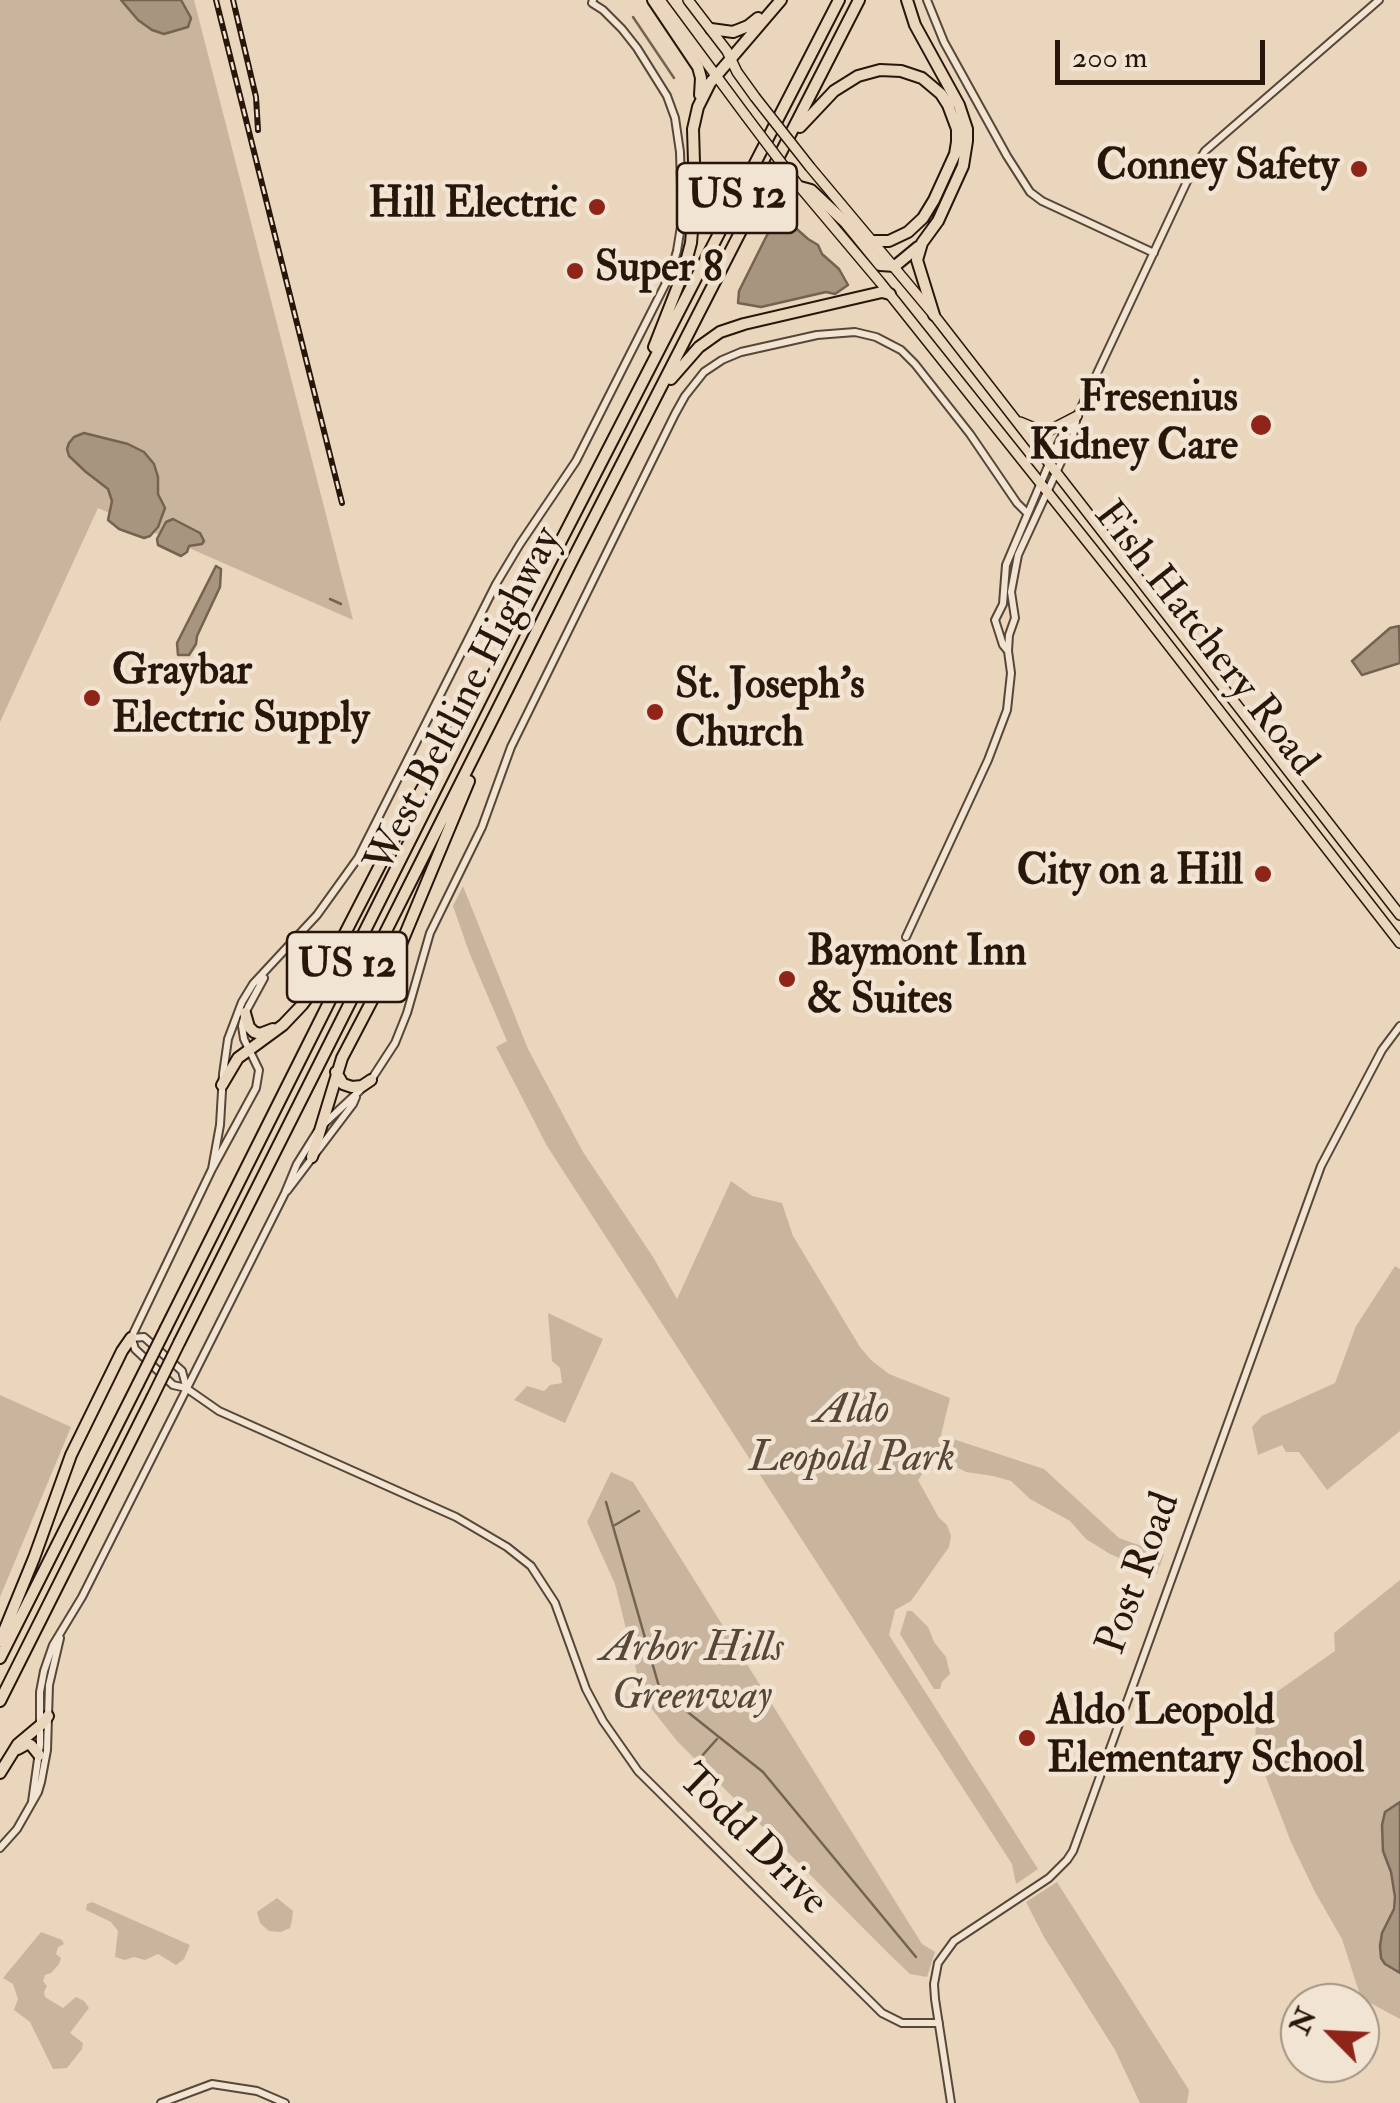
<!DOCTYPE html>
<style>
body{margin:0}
#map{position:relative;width:1400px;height:2103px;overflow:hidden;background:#ead6bc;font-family:"IM FELL Double Pica",serif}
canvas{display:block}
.north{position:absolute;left:1280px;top:1983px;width:100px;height:100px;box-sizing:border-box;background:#f1e4d3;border:2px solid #a19283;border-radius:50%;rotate:294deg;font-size:28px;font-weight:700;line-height:40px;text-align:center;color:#28160b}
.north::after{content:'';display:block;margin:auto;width:35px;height:45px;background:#8f2418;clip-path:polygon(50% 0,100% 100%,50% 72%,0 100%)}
.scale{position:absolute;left:1055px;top:40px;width:210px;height:45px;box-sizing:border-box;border:5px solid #28160b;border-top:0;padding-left:12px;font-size:30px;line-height:35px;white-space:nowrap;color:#28160b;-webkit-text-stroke:8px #f1e4d3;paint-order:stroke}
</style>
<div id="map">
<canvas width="1400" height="2103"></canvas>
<div class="north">N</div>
<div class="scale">200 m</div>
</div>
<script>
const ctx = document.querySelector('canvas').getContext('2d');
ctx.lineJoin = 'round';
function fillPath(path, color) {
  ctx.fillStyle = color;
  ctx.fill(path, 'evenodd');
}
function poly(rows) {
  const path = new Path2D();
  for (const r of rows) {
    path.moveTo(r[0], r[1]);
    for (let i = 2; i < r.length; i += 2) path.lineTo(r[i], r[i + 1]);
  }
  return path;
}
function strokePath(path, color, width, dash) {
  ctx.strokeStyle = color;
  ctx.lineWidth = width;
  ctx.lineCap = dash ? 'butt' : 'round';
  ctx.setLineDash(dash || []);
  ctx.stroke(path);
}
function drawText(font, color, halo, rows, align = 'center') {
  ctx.font = font + ' "IM FELL Double Pica",serif';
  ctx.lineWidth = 9;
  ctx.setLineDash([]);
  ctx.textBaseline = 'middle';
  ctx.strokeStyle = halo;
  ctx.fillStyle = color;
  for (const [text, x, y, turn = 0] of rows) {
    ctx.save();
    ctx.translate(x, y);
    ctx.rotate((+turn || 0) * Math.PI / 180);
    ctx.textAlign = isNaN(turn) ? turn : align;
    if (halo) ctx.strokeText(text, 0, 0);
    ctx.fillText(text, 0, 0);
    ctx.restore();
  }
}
const green = poly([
 [0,0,194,0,353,620,98,508,0,722],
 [463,886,528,1049,583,1152,653,1257,677,1299,731,1181,752,1196,782,1203,793,1236,860,1347,871,1360,889,1374,950,1398,941,1435,1044,1469,1119,1538,1164,1554,1157,1574,1110,1554,1086,1539,1070,1521,1030,1499,1011,1481,993,1476,966,1472,948,1463,939,1455,929,1464,918,1480,939,1518,947,1525,951,1536,949,1547,911,1601,895,1610,889,1635,1038,1869,1016,1884,1012,1864,547,1146,496,1047,507,1041,469,952,453,906],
 [1395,1266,1400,1269,1400,1431,1327,1490,1299,1452,1286,1452,1282,1445,1258,1455,1252,1427,1262,1416,1335,1383,1356,1326],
 [548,1313,603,1339,565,1423,514,1400,527,1386,544,1391,550,1385,562,1383,560,1368,552,1361],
 [0,1395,71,1427,0,1597],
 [611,1472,633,1482,922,1944,935,1952,927,1977,910,1974,889,1954,677,1741,643,1698,615,1584,587,1522],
 [1400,1580,1400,2019,1361,1998,1342,1939,1315,1892,1291,1842,1255,1749,1256,1717,1268,1698,1335,1651,1334,1633],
 [907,1611,912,1611,928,1627,934,1642,946,1657,950,1674,942,1682,940,1689,934,1689,900,1634],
 [1057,1882,1189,2090,1187,2103,1140,2103,1115,2050,1044,1937,1026,1902],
 [277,1898,293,1911,292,1920,290,1928,281,1932,269,1931,260,1923,257,1912],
 [92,1902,190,1945,184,1959,176,1965,158,1954,145,1960,134,1957,125,1960,115,1957,118,1931,111,1922,86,1910,87,1904],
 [41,1932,62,1940,64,1944,58,1947,56,1954,61,1958,59,1964,51,1973,45,1975,43,1981,47,1986,44,1992,45,1997,63,2008,76,1997,84,2001,89,2008,70,2033,83,2043,82,2049,67,2068,53,2069,30,2022,14,2010,18,1999,13,1984,3,1978]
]);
const water = poly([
 [121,0,181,0,191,18,188,27,164,34,152,30,138,20,121,0],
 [784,212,789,215,790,223,808,239,818,245,822,254,839,269,848,285,835,294,826,292,761,307,738,303,739,291,765,239,779,213,784,212],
 [84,433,128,444,144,452,154,464,158,477,158,494,165,508,158,527,150,536,144,538,119,529,108,520,112,501,108,489,86,472,69,456,67,449,69,443,74,437,84,433],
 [173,519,200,533,204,541,202,544,189,546,187,552,181,556,158,545,157,539,166,522,173,519],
 [216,566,221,569,220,587,197,636,196,644,189,655,178,655,177,643,216,566],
 [1399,626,1400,663,1362,675,1352,661,1390,628,1399,626],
 [1400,1802,1400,1973,1385,1964,1381,1958,1380,1946,1382,1933,1394,1909,1395,1897,1391,1872,1383,1851,1382,1825,1385,1812,1400,1802]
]);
const stream = poly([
 [633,17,674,78],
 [330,599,341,604],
 [606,1502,660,1690,763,1772,916,1957],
 [615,1525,639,1511],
 [701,1757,717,1739]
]);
const minor = poly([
 [927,0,944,42,1007,156,1030,192,1042,201,1154,253],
 [1007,650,1003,645,995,620,1003,604,1006,565,1054,452,1064,432,1075,419],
 [906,937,988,760,1007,710,1011,673,1008,651,1009,635,1015,618,1011,592,1018,555,1073,436,1077,416,1191,173,1205,151,1379,0],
 [325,1123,371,1080,395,1043,407,1013,430,933,482,827,511,747,675,414,685,396,704,372,722,360,741,352,817,335,855,332,876,337,901,350,915,364,970,434,1017,503,1027,513],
 [212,1169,220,1125,223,1074,228,1039,242,1002,253,984,317,915,358,858,496,584,520,544,576,461,670,275,677,251,682,220,680,152,675,118,667,96,637,48,622,29,603,10,592,3,593,0],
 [287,1191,353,1104,356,1097],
 [131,1338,212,1169,256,1088,259,1070,244,1039,242,1026,245,1013,264,978],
 [131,1338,144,1337,182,1371,186,1386],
 [132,1339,135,1349,173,1385,186,1388,219,1411,456,1517,507,1547,531,1566,555,1603,586,1689,603,1721,638,1771,882,2013,902,2023,939,2023],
 [32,1802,40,1745,40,1692,44,1671,53,1645,82,1597,285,1193,297,1164,317,1132],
 [0,1848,17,1829,38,1792,41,1782,47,1750,49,1685,60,1638],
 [161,2103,212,2084,257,2091,285,2103],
 [951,2103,935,1999,934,1984,938,1963,954,1941,1049,1878,1067,1860,1073,1851,1321,1166,1382,1050,1400,1026]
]);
const major = poly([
 [660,0,746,116],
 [688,0,727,51,737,72,755,97],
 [810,167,934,315,1400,915],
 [800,187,880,282,1128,593,1400,943],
 [1020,422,1037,429,1050,430,1077,416]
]);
const highway = poly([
 [653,0,698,67,701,78,700,95],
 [907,0,915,25,959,105,967,129,967,141,963,166,938,221,922,243,917,260,934,315],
 [711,29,733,32,748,26,758,18],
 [800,127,834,91,858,76,880,70,901,71,922,78,941,94,948,105,957,129,957,142,955,154,934,200,923,218,908,232,889,241,875,241],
 [800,187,811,190,845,222,880,265,895,266,918,247],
 [654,347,683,273,691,243,695,196,693,129,698,107,710,83,781,0],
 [671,379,699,347,720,332,744,324,856,298,882,292,890,294],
 [245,1013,249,1027,254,1032,260,1034,273,1029],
 [336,1072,343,1084,352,1087,362,1086,371,1080],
 [222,1085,238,1058,283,1025,302,1005,322,978,391,844,479,688],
 [312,1157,342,1058,399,949,469,781],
 [166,1328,528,605,839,0],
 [180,1341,574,557,859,0],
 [0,1641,34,1558,71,1455,122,1351,131,1338],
 [0,1658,138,1384],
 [0,1701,152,1398],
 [18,1749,27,1744,31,1745,39,1755],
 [0,1773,18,1744,43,1723,48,1716]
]);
const rail = poly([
 [216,0,342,503],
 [233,0,256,97,258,130]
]);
const majorBridge = poly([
 [755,97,810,167],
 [746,116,798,185]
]);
const highwayBridge = poly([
 [138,1384,166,1328],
 [152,1398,180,1341]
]);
const markers = [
 [1359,169,10,"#8f2418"],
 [597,207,10,"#8f2418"],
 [575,271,10,"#8f2418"],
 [1261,425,12,"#8f2418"],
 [92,698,10,"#8f2418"],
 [655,712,10,"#8f2418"],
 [1263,874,10,"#8f2418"],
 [787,979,10,"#8f2418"],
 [1027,1738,10,"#8f2418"]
];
const shields = [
 [737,198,120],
 [347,967,120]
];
const shieldNames = [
 ["US 12",737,198],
 ["US 12",347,967]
];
const poiNames = [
 ["Conney Safety",1339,169,"right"],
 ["Hill Electric",577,207,"right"],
 ["Super 8",595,271],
 ["Fresenius",1238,401,"right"],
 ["Kidney Care",1238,449,"right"],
 ["Graybar",112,674],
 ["Electric Supply",112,722],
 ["St. Joseph's",675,688],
 ["Church",675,736],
 ["City on a Hill",1243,874,"right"],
 ["Baymont Inn",807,955],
 ["& Suites",807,1003],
 ["Aldo Leopold",1047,1714],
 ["Elementary School",1047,1762]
];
const streetNames = [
 ["Fish Hatchery Road",1204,640,52],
 ["West Beltline Highway",466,701,-63],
 ["Post Road",1141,1574,-70],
 ["Todd Drive",751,1842,45]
];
const parkNames = [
 ["Aldo",852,1413],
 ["Leopold Park",852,1461],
 ["Arbor Hills",692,1651],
 ["Greenway",692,1699]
];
fillPath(green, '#c9b59e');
fillPath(water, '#a89580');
strokePath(water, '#756251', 2.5);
strokePath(stream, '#756251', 2.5);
strokePath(minor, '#584637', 10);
strokePath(major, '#28160b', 12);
strokePath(highway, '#28160b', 14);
strokePath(minor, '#f1e4d3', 6);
strokePath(major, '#ead6bc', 9);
strokePath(highway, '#ead6bc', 10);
strokePath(rail, '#28160b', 6);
strokePath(rail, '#f1e4d3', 2.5, [8]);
strokePath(majorBridge, '#28160b', 12, []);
strokePath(highwayBridge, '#28160b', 14, []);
strokePath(majorBridge, '#ead6bc', 9);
strokePath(highwayBridge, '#ead6bc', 10);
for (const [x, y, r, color] of markers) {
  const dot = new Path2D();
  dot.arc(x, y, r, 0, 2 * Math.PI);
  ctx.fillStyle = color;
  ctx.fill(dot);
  strokePath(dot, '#f1e4d3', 4);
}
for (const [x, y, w] of shields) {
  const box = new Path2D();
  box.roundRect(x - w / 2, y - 35, w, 70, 8);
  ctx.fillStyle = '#f1e4d3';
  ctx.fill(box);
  strokePath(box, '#28160b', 2.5);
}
drawText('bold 40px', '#28160b', null, shieldNames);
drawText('bold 42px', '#28160b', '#f1e4d3', poiNames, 'left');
drawText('42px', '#28160b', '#f1e4d3', streetNames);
drawText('italic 42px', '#584637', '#f1e4d3', parkNames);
</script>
